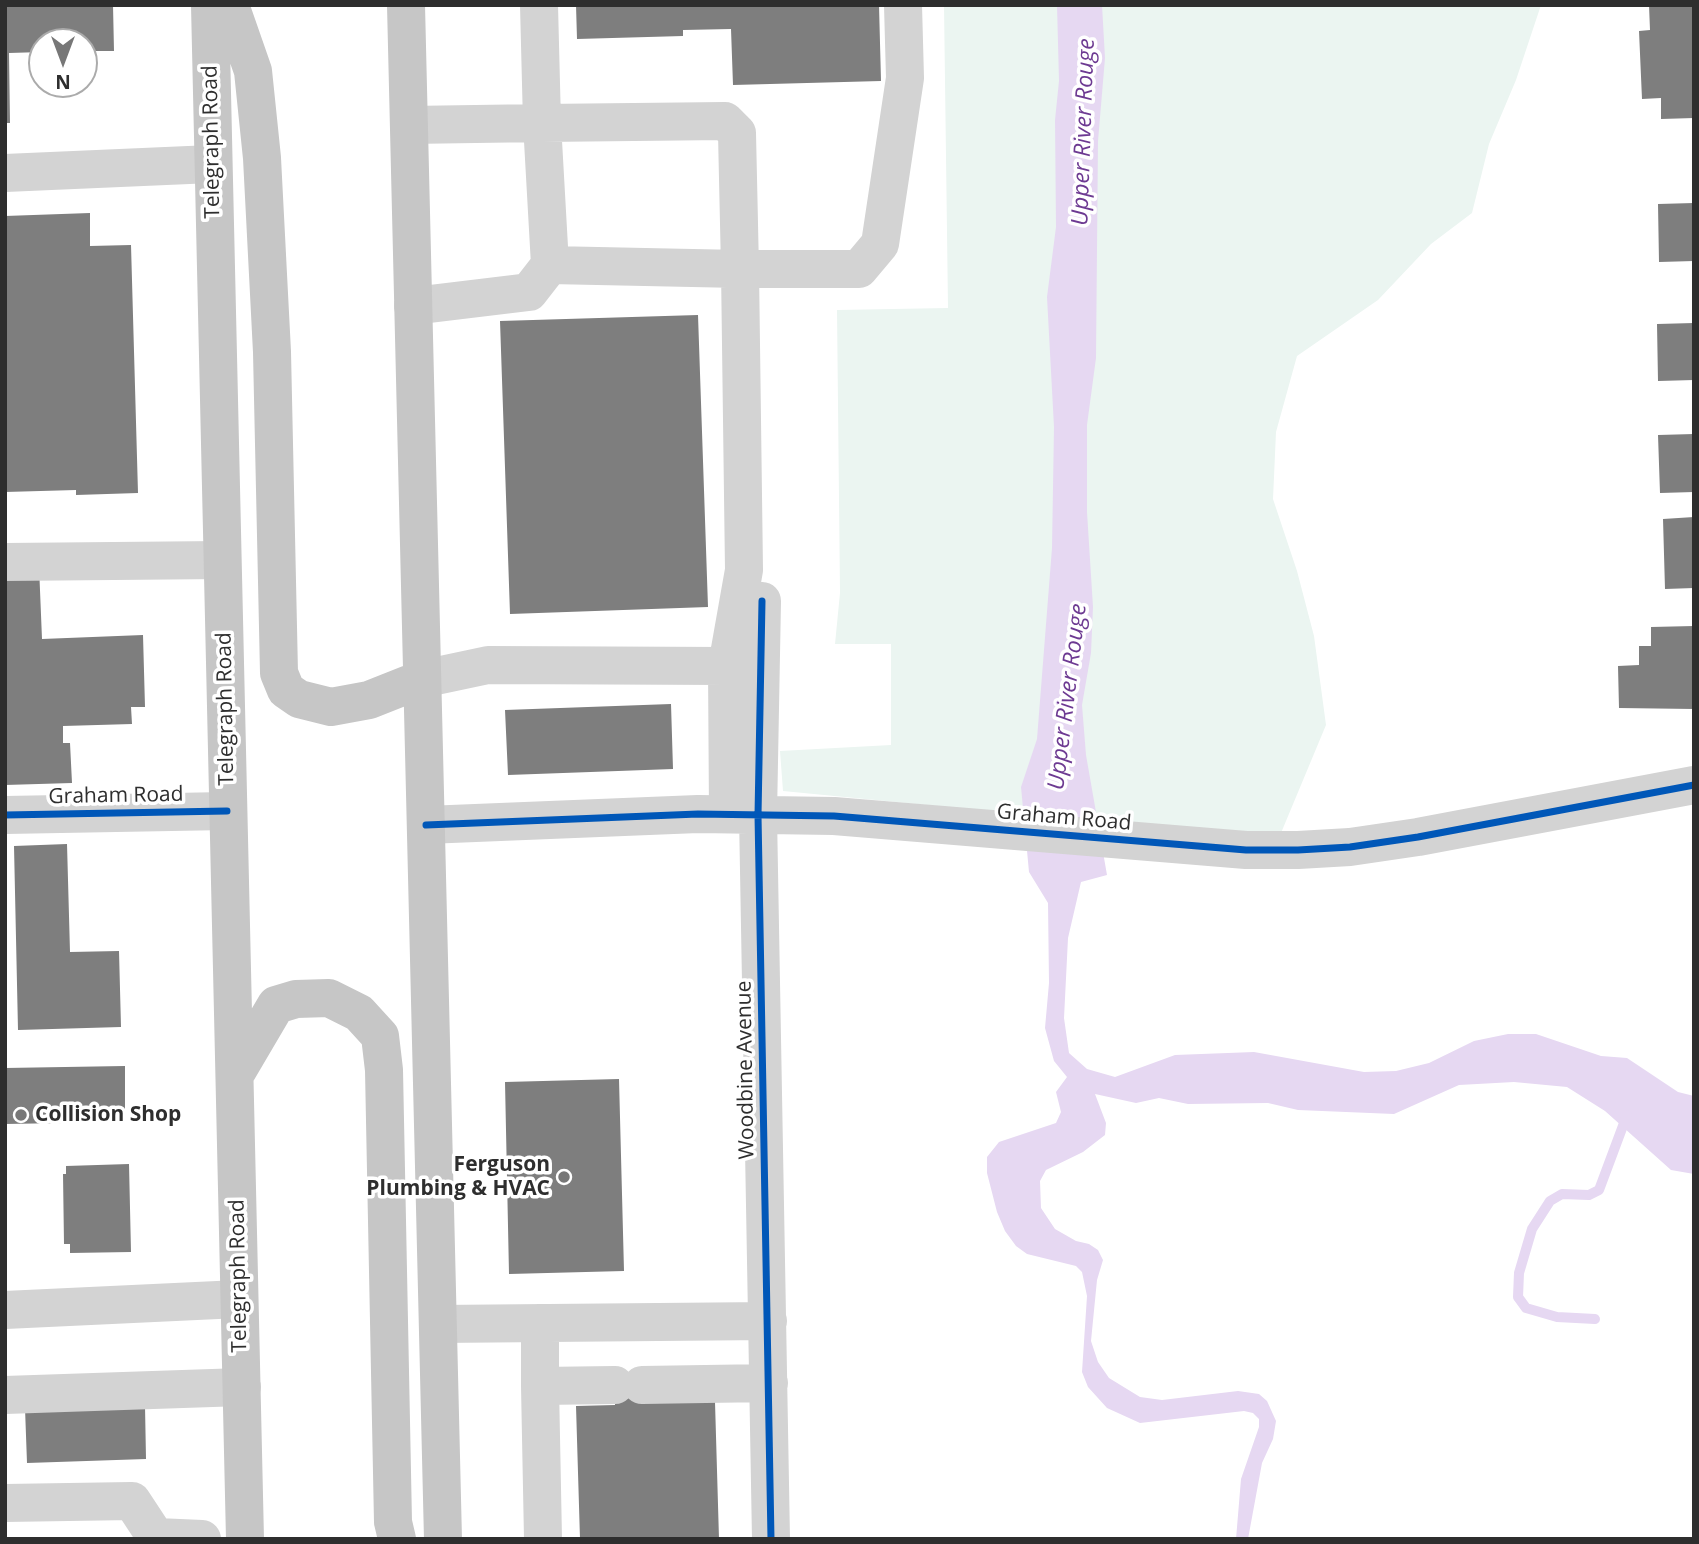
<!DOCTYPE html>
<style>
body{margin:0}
#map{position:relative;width:1699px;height:1544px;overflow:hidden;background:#fff;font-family:"Open Sans",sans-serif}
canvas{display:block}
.frame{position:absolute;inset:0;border:7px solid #2e2e2e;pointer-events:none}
.north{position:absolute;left:28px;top:28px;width:70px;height:70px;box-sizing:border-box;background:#fff;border:2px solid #ababab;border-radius:50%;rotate:180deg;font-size:19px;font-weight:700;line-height:28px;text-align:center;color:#2e2e2e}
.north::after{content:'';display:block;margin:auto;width:24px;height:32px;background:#777;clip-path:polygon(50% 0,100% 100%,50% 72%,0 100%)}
</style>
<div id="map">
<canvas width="1699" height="1544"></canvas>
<div class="frame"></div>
<div class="north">N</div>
</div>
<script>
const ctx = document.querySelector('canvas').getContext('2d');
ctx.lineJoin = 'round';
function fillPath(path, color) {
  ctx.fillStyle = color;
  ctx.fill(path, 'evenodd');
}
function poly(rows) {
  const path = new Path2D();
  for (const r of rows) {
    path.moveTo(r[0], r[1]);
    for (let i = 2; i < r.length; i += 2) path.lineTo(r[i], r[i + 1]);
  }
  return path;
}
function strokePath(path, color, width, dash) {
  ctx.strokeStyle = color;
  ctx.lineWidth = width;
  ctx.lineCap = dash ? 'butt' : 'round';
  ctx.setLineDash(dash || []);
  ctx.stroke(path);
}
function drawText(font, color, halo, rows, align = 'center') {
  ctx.font = font + ' "Open Sans",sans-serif';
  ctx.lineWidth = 7;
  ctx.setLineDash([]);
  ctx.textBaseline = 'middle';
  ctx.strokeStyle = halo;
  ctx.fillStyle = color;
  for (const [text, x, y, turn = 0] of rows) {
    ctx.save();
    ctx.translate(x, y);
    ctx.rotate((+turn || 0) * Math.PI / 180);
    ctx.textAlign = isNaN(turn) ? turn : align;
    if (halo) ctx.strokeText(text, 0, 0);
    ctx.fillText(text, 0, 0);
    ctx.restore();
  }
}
const green = poly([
 [944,5,1541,5,1516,80,1489,144,1472,213,1431,244,1378,300,1297,356,1276,432,1273,499,1297,571,1314,636,1326,725,1281,833,1205,832,783,791,780,751,891,745,891,644,835,644,840,593,837,310,948,308]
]);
const water = poly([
 [1057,5,1102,5,1105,58,1098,141,1096,358,1087,425,1087,512,1093,607,1091,653,1082,705,1086,755,1107,875,1081,882,1068,938,1064,1018,1069,1053,1087,1069,1115,1077,1175,1055,1254,1052,1364,1072,1396,1071,1429,1063,1474,1041,1508,1034,1536,1034,1601,1056,1627,1058,1678,1092,1694,1096,1694,1174,1671,1170,1605,1111,1567,1087,1514,1082,1459,1085,1394,1114,1298,1110,1268,1103,1188,1104,1159,1098,1136,1103,1095,1094,1106,1123,1105,1135,1083,1152,1046,1170,1040,1181,1041,1208,1055,1229,1076,1241,1089,1244,1098,1250,1103,1260,1097,1280,1091,1341,1098,1362,1109,1378,1140,1397,1162,1400,1238,1391,1259,1394,1267,1401,1276,1421,1273,1439,1262,1463,1248,1539,1236,1539,1241,1479,1259,1427,1259,1419,1253,1413,1244,1411,1140,1423,1107,1408,1088,1387,1082,1372,1087,1296,1082,1272,1076,1266,1027,1254,1016,1246,1005,1231,997,1212,987,1173,987,1157,999,1142,1056,1123,1061,1112,1056,1092,1067,1077,1054,1061,1045,1028,1049,983,1048,903,1029,872,1021,787,1037,739,1052,548,1054,427,1047,297,1056,227,1055,120,1059,81]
]);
const stream = poly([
 [1595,1319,1557,1317,1526,1308,1518,1297,1519,1273,1532,1229,1550,1201,1562,1194,1589,1195,1599,1190,1627,1115]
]);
const building = poly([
 [5,5,113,5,114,51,84,51,84,42,42,42,42,52,9,53,10,123,5,123],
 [576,5,879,5,881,81,733,85,731,29,683,30,683,36,577,39],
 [1649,5,1692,5,1694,118,1661,119,1661,98,1642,99,1639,31,1650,30],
 [1694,203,1694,261,1659,262,1658,204],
 [90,213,90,246,131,245,138,493,76,495,76,490,5,492,5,216],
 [698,315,708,607,510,614,500,321],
 [1694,323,1694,380,1658,381,1657,324],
 [1694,434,1694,492,1660,493,1658,435],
 [1694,517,1694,588,1665,589,1663,519],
 [39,566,42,639,143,635,145,707,131,707,132,724,63,726,63,743,70,743,72,783,5,785,5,568],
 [1694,626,1694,709,1619,708,1618,666,1639,665,1639,646,1651,646,1651,627],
 [671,704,673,769,508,775,505,710],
 [67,844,70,952,119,951,121,1027,18,1030,14,846],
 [125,1066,125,1122,5,1124,5,1068],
 [619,1079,624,1271,509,1274,505,1082],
 [129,1164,131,1252,70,1253,70,1244,64,1244,63,1174,66,1174,66,1166],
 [614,1375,715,1402,719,1539,580,1539,576,1406,615,1405],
 [145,1406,146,1459,27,1463,25,1408]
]);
const minor = poly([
 [409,125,542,123,539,5],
 [5,173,212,164],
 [550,265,542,123,725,121,737,133,740,269,859,269,880,244,905,78,903,5],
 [413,306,529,292,550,265,740,269,744,570,727,666,728,814],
 [5,562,222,560],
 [762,601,758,815,771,1539],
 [422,679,488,665,727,666],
 [5,815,227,811],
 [426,825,698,814,834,816,1246,850,1298,850,1350,847,1418,837,1694,785],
 [5,1310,239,1299],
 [540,1323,540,1386],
 [438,1324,768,1321],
 [642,1385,769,1383],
 [5,1395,242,1387],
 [5,1503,132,1501,157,1539],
 [157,1537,202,1539],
 [543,1539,540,1386,615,1385]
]);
const major = poly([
 [210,5,245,1539],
 [230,5,253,71,262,158,272,352,279,673,286,690,299,699,331,707,369,700,422,679],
 [406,5,443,1539],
 [236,1073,276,1005,296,999,329,998,359,1013,380,1036,384,1070,393,1522,397,1539]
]);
const cycleway = poly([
 [762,601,758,815,771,1539],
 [5,815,227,811],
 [426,825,698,814,834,816,1246,850,1298,850,1350,847,1418,837,1694,785]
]);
const markers = [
 [21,1115,7,"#777"],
 [564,1177,7,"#777"]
];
const streetNames = [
 ["Telegraph Road",212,142,-91],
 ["Telegraph Road",226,709,-91],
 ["Graham Road",116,796,-1],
 ["Graham Road",1064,818,5],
 ["Woodbine Avenue",746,1070,-91],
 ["Telegraph Road",239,1276,-91]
];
const poiNames = [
 ["Collision Shop",35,1115],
 ["Ferguson",550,1165,"right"],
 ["Plumbing & HVAC",550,1189,"right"]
];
const waterNames = [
 ["Upper River Rouge",1084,132,-88],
 ["Upper River Rouge",1068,697,-83]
];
fillPath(green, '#ebf5f1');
fillPath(water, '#e6d8f2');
strokePath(stream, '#e6d8f2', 10);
fillPath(building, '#7e7e7e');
strokePath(minor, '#d3d3d3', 38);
strokePath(major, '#c6c6c6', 38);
strokePath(cycleway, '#0057b8', 7);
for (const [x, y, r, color] of markers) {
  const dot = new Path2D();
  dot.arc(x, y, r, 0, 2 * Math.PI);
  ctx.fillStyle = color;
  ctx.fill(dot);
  strokePath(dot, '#fff', 2.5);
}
drawText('21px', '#2e2e2e', '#fff', streetNames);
drawText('bold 21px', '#2e2e2e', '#fff', poiNames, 'left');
drawText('italic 23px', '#6d3a92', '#fff', waterNames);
</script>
